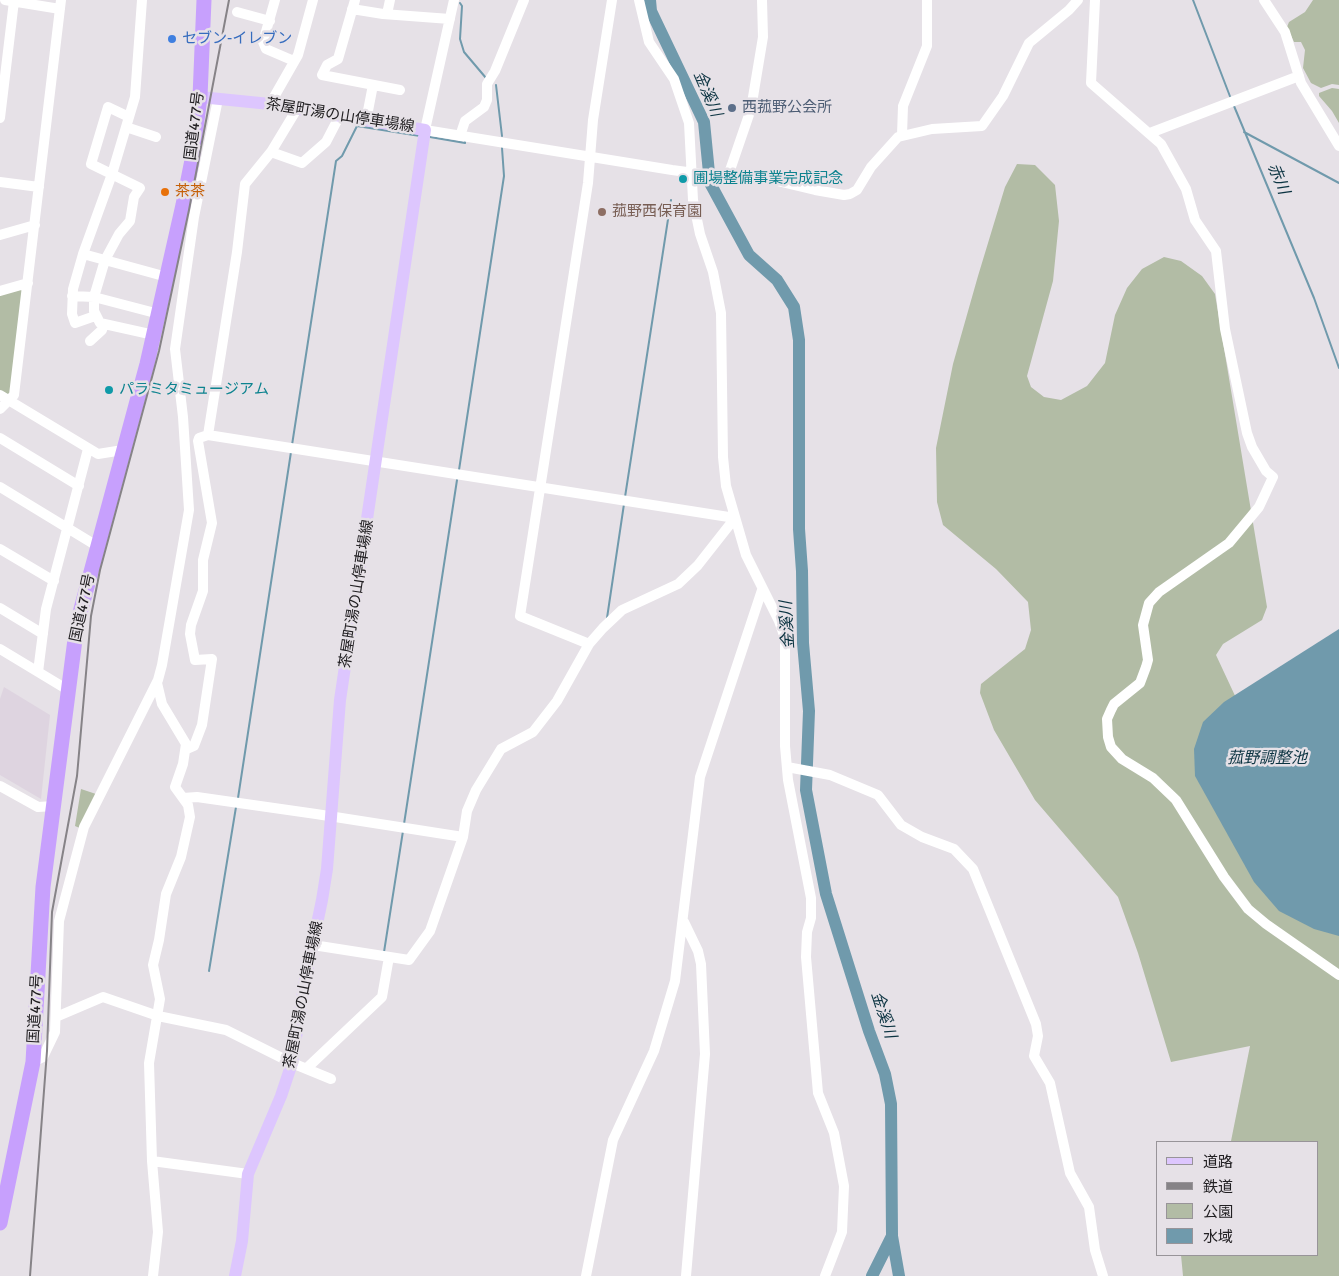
<!DOCTYPE html>
<meta charset="utf-8">
<style>
body{margin:0}
#map{position:relative;width:1339px;height:1276px;overflow:hidden;background:#e6e1e7;font-family:Signika,"Noto Sans JP",sans-serif}
canvas{display:block}
.legend{position:absolute;left:1156px;top:1141px;width:162px;height:115px;box-sizing:border-box;background:#e6e1e7;border:1px solid #989499;margin:0;padding:6px 9px;list-style:none;font-size:15px;color:#222023}
.legend li{display:flex;align-items:center;gap:10px;height:25px}
.legend b{width:25px;border:1px solid #989499}
</style>
<div id="map">
<canvas width="1339" height="1276"></canvas>
<ul class="legend">
<li><b style="height:6px;background:#ddc6fe"></b>道路</li>
<li><b style="height:6px;background:#868387"></b>鉄道</li>
<li><b style="height:14px;background:#b2bca5"></b>公園</li>
<li><b style="height:14px;background:#709aac"></b>水域</li>
</ul>
</div>
<script>
const ctx = document.querySelector('canvas').getContext('2d');
ctx.lineJoin = 'round';
function fillPath(path, color) {
  ctx.fillStyle = color;
  ctx.fill(path, 'evenodd');
}
function poly(rows) {
  const path = new Path2D();
  for (const r of rows) {
    path.moveTo(r[0], r[1]);
    for (let i = 2; i < r.length; i += 2) path.lineTo(r[i], r[i + 1]);
  }
  return path;
}
function strokePath(path, color, width, dash) {
  ctx.strokeStyle = color;
  ctx.lineWidth = width;
  ctx.lineCap = dash ? 'butt' : 'round';
  ctx.setLineDash(dash || []);
  ctx.stroke(path);
}
function drawText(font, color, halo, rows, align = 'center') {
  ctx.font = font + ' Signika,"Noto Sans JP",sans-serif';
  ctx.lineWidth = 5;
  ctx.setLineDash([]);
  ctx.textBaseline = 'middle';
  ctx.strokeStyle = halo;
  ctx.fillStyle = color;
  for (const [text, x, y, turn = 0] of rows) {
    ctx.save();
    ctx.translate(x, y);
    ctx.rotate((+turn || 0) * Math.PI / 180);
    ctx.textAlign = isNaN(turn) ? turn : align;
    if (halo) ctx.strokeText(text, 0, 0);
    ctx.fillText(text, 0, 0);
    ctx.restore();
  }
}
const built = poly([
 [4,687,50,715,41,799,0,775,0,699]
]);
const green = poly([
 [1313,0,1339,0,1339,85,1332,84,1321,88,1311,83,1303,68,1305,50,1301,42,1294,42,1287,27,1289,22,1305,12],
 [1332,88,1339,89,1339,123,1332,111,1319,96,1319,93],
 [1017,164,1035,165,1055,185,1059,221,1053,281,1027,376,1031,387,1044,397,1061,400,1087,386,1105,363,1115,315,1127,288,1142,269,1164,257,1181,261,1202,276,1215,294,1267,607,1262,620,1223,644,1216,655,1237,700,1339,884,1339,1276,1183,1276,1181,1255,1318,1255,1318,1142,1227,1142,1231,1141,1250,1046,1171,1062,1138,953,1118,897,1035,800,994,730,980,693,981,684,1025,649,1031,630,1028,602,996,569,943,525,937,502,936,448,953,364,978,276,1005,187],
 [22,288,24,290,12,393,8,396,0,391,0,294],
 [81,789,96,794,82,829,75,826]
]);
const water = poly([
 [1339,629,1339,936,1314,929,1279,911,1254,882,1195,776,1194,749,1203,722,1224,702]
]);
const stream = poly([
 [1193,0,1231,99],
 [460,3,462,6,460,39,464,52,486,78],
 [496,85,502,136],
 [1234,106,1314,298,1339,368],
 [1244,132,1339,183],
 [430,137,465,143,465,140],
 [292,445,336,161,342,156,357,126,420,136],
 [459,470,504,176,502,148],
 [625,497,671,200],
 [607,618,624,504],
 [238,798,291,452],
 [404,824,457,480],
 [384,952,403,831],
 [209,971,236,807]
]);
const river = poly([
 [650,0,651,11,704,122,710,183,749,255,777,280,794,307,799,340,799,529,802,571,803,643,809,711,806,790,826,894,869,1031,885,1074,891,1104,892,1236,899,1276],
 [872,1276,892,1236]
]);
const minor = poly([
 [5,0,60,9],
 [142,0,135,97,112,174,83,254,167,277],
 [275,0,263,42,266,49,294,61],
 [355,0,338,59,327,65,322,75,400,90],
 [454,0,425,130,672,170,717,176,752,175,815,190,844,195,850,194,857,190,871,167,898,137,932,129,982,126,1003,96,1029,43,1069,10,1078,0],
 [639,0,649,42,674,79,689,123,693,200,700,234,713,272,721,313,723,457,726,486,746,555,779,621,785,638,785,746,788,780,811,898,811,918,807,932,806,957,818,1093,834,1133,844,1186,842,1232,825,1276],
 [1095,0,1091,83,1161,144,1186,189,1195,220,1216,251,1225,329,1247,433,1252,447,1266,471,1273,477,1259,507,1229,543,1159,592,1149,603,1143,625,1148,660,1146,667,1140,683,1114,704,1111,710,1107,719,1108,737,1111,747,1122,759,1153,778,1176,800,1224,877,1248,909,1266,924,1339,975],
 [1264,0,1285,32,1301,83,1339,146],
 [352,9,383,14,450,19],
 [237,12,270,21],
 [387,14,390,0],
 [270,104,298,55,313,0],
 [129,117,108,107,91,164,140,188,134,197,130,221,119,234,105,260,94,297,94,311,100,323,154,335],
 [0,118,14,1],
 [366,121,373,85],
 [126,127,156,137],
 [1150,133,1299,76],
 [902,135,903,106,927,46,927,0],
 [460,136,465,121,484,107,487,100,487,84,495,71,524,0],
 [271,152,302,163,326,142,339,117],
 [728,176,751,109,763,37,762,0],
 [0,182,39,187],
 [0,235,35,225],
 [83,254,73,289,72,314,75,323,95,316],
 [0,291,28,283],
 [72,296,94,297,159,314],
 [90,341,102,330,104,324],
 [0,395,98,454,123,450],
 [0,409,14,395,61,0],
 [208,435,735,518],
 [0,438,79,486],
 [0,487,97,546],
 [0,549,54,581],
 [0,608,43,634],
 [589,644,520,616,588,183,593,120,612,0],
 [0,649,68,690],
 [38,672,46,609,88,449],
 [187,749,194,746,202,725,212,659,195,660,190,634,191,625,203,591,203,560,212,523,198,441,199,438,208,435,237,252,245,184,271,152,297,109],
 [787,767,830,775,878,795,901,825,922,837,954,849,973,869,1036,1024,1038,1036,1034,1056,1050,1083,1070,1173,1089,1207,1095,1250,1103,1276],
 [0,786,38,807,54,806],
 [183,798,197,797,316,814,463,837],
 [684,922,698,951,701,964,705,1054,686,1276],
 [313,945,409,960,430,931,463,837,467,811,476,790,501,749,533,732,557,701,589,644,603,628,622,610,678,584,698,565,735,518],
 [56,1017,103,997,158,1016,226,1030,292,1063,331,1079],
 [33,1062,43,1057,55,1032,59,921,84,827,158,680,162,665,189,510,183,417,175,349,194,217,218,99],
 [307,1068,382,997,389,957],
 [152,1161,248,1174],
 [153,1276,158,1232,152,1161,149,1063,160,999,153,965,159,940,166,894,181,857,190,817,188,805,175,787,183,764,186,744,162,704,157,683],
 [586,1276,613,1140,654,1051,675,981,700,777,762,590]
]);
const major = poly([
 [200,97,270,104,425,130,340,700,327,869,322,900,304,986,292,1063,281,1096,248,1174,242,1241,235,1276]
]);
const highway = poly([
 [0,1223,33,1062,43,887,77,624,147,364,183,205,192,160,200,97,204,0]
]);
const rail = poly([
 [30,1276,47,1051,52,912,77,776,91,616,100,570,159,351,189,210,229,0]
]);
const markers = [
 [172,39,5,"#3f7fe0"],
 [732,108,5,"#5c6f8a"],
 [683,179,5,"#0f9aa8"],
 [165,192,5,"#e8710a"],
 [602,212,5,"#8d6e63"],
 [109,390,5,"#0f9aa8"]
];
const shopNames = [
 ["セブン-イレブン",182,39]
];
const serviceNames = [
 ["西菰野公会所",742,108]
];
const streetNames = [
 ["茶屋町湯の山停車場線",340,116,9],
 ["国道477号",195,126,-83],
 ["茶屋町湯の山停車場線",357,594,-81],
 ["国道477号",83,608,-78],
 ["茶屋町湯の山停車場線",304,995,-79],
 ["国道477号",36,1009,-87]
];
const cultureNames = [
 ["圃場整備事業完成記念",693,179],
 ["パラミタミュージアム",119,390]
];
const foodNames = [
 ["茶茶",175,192]
];
const educationNames = [
 ["菰野西保育園",612,212]
];
const waterNames = [
 ["金溪川",707,94,67],
 ["赤川",1278,179,68],
 ["金溪川",788,625,-93],
 ["菰野調整池",1267,759],
 ["金溪川",883,1015,72]
];
fillPath(built, '#ded4e0');
fillPath(green, '#b2bca5');
fillPath(water, '#709aac');
strokePath(stream, '#709aac', 2);
strokePath(river, '#709aac', 12);
strokePath(minor, '#fff', 10);
strokePath(major, '#ddc6fe', 12);
strokePath(highway, '#c7a0fd', 15);
strokePath(rail, '#868387', 2);
for (const [x, y, r, color] of markers) {
  const dot = new Path2D();
  dot.arc(x, y, r, 0, 2 * Math.PI);
  ctx.fillStyle = color;
  ctx.fill(dot);
  strokePath(dot, '#e6e1e7', 2);
}
drawText('15px', '#366cbe', '#e6e1e7', shopNames, 'left');
drawText('15px', '#4e5e75', '#e6e1e7', serviceNames, 'left');
drawText('15px', '#222023', '#e6e1e7', streetNames);
drawText('15px', '#0d838f', '#e6e1e7', cultureNames, 'left');
drawText('15px', '#c56008', '#e6e1e7', foodNames, 'left');
drawText('15px', '#785e54', '#e6e1e7', educationNames, 'left');
drawText('italic 16px', '#0b3341', '#e6e1e7', waterNames);
</script>
